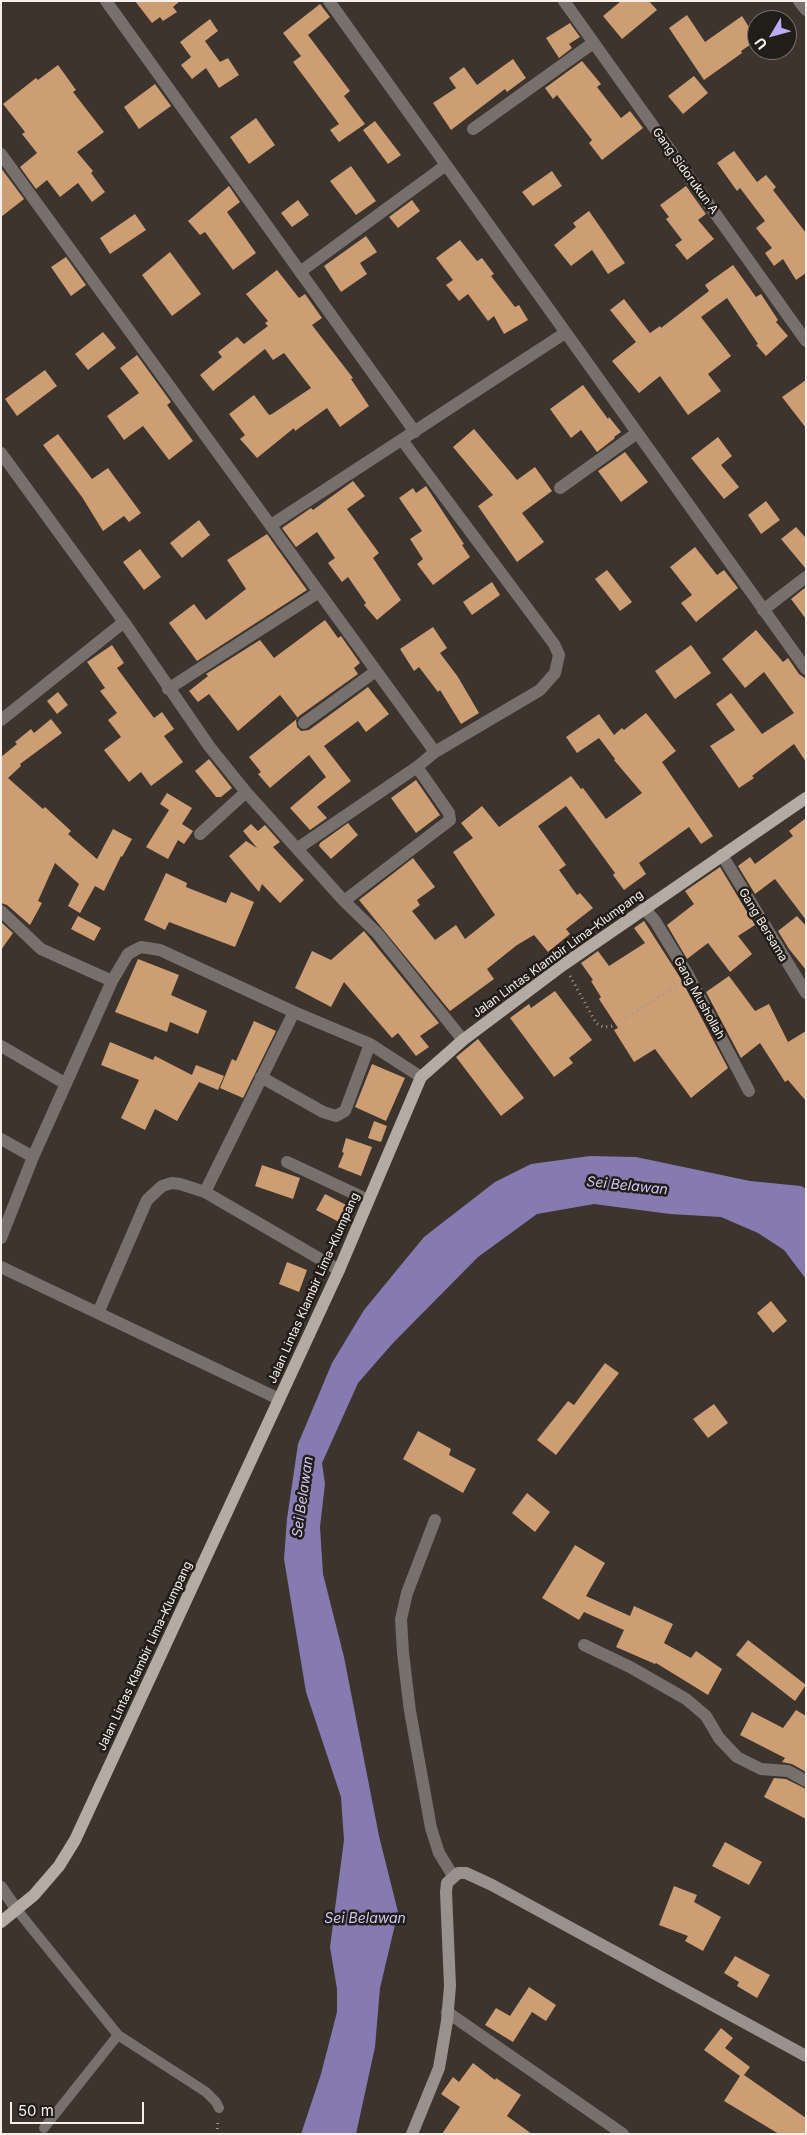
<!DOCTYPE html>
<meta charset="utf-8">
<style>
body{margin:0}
#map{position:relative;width:807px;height:2135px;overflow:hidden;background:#3d342d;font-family:Inter,sans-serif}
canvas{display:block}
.frame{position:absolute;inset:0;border:2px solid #f6f0eb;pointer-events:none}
.north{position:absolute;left:747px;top:10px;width:50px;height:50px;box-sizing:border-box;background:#211d19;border:1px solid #76716d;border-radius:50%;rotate:233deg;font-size:14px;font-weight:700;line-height:20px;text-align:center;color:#f6f0eb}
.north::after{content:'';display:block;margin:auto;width:18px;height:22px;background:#b9abf7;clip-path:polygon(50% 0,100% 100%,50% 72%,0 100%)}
.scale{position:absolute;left:10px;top:2102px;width:134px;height:22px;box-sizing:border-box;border:2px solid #f6f0eb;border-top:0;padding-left:6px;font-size:15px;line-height:18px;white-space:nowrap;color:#f6f0eb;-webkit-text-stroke:4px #211d19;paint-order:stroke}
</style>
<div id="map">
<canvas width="807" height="2135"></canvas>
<div class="frame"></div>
<div class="north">U</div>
<div class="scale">50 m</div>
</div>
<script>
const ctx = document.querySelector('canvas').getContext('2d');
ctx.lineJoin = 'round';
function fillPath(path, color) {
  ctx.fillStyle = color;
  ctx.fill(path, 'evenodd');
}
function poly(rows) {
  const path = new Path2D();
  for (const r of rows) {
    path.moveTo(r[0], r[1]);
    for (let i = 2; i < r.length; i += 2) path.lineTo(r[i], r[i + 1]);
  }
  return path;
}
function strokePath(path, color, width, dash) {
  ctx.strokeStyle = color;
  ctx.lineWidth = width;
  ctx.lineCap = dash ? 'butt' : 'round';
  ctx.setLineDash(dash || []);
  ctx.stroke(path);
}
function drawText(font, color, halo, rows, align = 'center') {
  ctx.font = font + ' Inter,sans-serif';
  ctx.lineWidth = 5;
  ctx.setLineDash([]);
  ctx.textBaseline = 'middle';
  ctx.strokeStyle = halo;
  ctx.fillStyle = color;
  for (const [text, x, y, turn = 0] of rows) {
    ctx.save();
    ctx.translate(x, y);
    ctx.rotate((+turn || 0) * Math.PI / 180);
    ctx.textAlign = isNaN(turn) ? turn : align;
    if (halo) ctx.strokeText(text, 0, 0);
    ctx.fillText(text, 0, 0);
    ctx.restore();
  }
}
const water = poly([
 [590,1156,636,1157,750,1181,801,1186,806,1189,806,1279,784,1250,758,1233,721,1217,670,1214,594,1204,537,1214,478,1257,393,1343,358,1383,322,1463,325,1484,320,1527,323,1574,344,1657,379,1836,398,1912,380,1988,375,2047,356,2134,301,2134,321,2074,337,2012,337,1989,330,1947,344,1840,341,1797,306,1692,284,1559,287,1519,298,1444,332,1363,364,1310,424,1237,495,1182,531,1164]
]);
const building = poly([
 [135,1,180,1,173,7,177,12,163,21,160,17,152,23],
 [621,1,649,1,657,10,622,39,603,16],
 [320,4,330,17,308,35,350,91,344,96,365,124,339,142,330,130,339,124,293,62,301,56,283,33],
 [687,15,705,42,742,16,757,40,741,51,742,53,704,80,669,28],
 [210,19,218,31,205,41,220,62,228,58,239,75,219,88,206,68,192,79,181,65,191,57,180,42],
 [570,23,580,37,569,44,572,48,559,58,546,38],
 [513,59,526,78,507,92,505,89,451,130,433,103,456,88,449,78,464,67,477,85],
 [582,61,601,84,597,87,621,118,630,111,643,128,602,160,589,143,592,140,557,95,553,99,545,88],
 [58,65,76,90,73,92,104,132,77,152,93,171,91,173,105,192,92,202,78,183,60,197,47,180,36,189,20,167,37,153,22,134,25,132,3,104,36,78,38,80],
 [694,76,708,93,683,114,668,96],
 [155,84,171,106,139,129,124,107],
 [256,118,275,145,249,164,230,137],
 [375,121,401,155,388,164,363,130],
 [734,151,757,182,766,175,776,187,773,190,806,233,806,273,796,280,783,259,774,266,765,253,772,248,756,228,765,221,740,188,737,191,717,163],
 [351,166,376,201,356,215,330,181],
 [1,168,24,199,1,217],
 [552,171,562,186,533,206,522,192],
 [229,186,240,202,227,212,256,253,233,270,205,232,200,235,188,221],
 [686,186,706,214,698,220,714,239,687,260,675,245,682,240,666,219,669,217,660,205],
 [298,200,309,215,292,227,281,213],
 [412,200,420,211,398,228,389,217],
 [589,211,625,263,608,274,592,250,571,266,554,245,576,227,573,223],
 [135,214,146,230,110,254,100,238],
 [366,236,377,252,360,263,367,274,341,292,324,266],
 [460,240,477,261,482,258,494,274,491,276,515,307,519,305,528,320,504,334,494,316,488,321,468,294,459,301,446,285,453,280,436,258],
 [170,252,201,294,172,316,142,275],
 [66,257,86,285,71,296,51,267],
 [733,265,756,297,761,294,778,320,776,322,788,336,766,356,756,345,758,344,727,298,701,317,731,356,708,374,721,391,688,415,660,376,639,393,612,361,636,342,610,310,624,299,650,333,660,326,661,328,709,291,705,285],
 [277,270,299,298,305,294,322,318,312,325,353,378,351,379,369,406,340,427,327,408,295,431,294,428,257,458,240,439,245,435,229,414,254,395,269,415,272,414,311,388,284,353,273,360,265,349,213,391,200,375,222,357,218,352,237,337,244,344,268,326,265,323,268,321,246,294],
 [103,332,116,348,88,370,75,354],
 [137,355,171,402,167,405,193,441,169,460,143,426,124,440,107,416,139,393,120,368],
 [45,370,57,386,17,416,5,399],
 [806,380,806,428,782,397],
 [583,385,608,419,609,417,621,432,614,437,615,438,597,452,581,430,571,438,550,409],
 [474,429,517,480,535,467,552,491,522,513,544,542,517,562,478,506,493,495,453,447],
 [58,434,92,479,108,468,141,513,129,522,124,516,103,531,82,497,43,445],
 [718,437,732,456,721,465,739,487,724,499,691,458],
 [625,452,648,482,621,502,598,471],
 [353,481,365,496,347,509,379,553,373,558,401,600,377,620,364,605,366,603,348,577,342,582,328,563,335,558,317,532,296,547,282,528,311,508,313,510],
 [426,486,464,544,462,545,470,557,433,585,417,564,423,559,410,539,422,531,399,498,413,488,416,493],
 [766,501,780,520,761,534,748,515],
 [199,520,210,535,182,558,170,543],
 [796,527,806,538,806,569,781,539],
 [267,534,307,590,197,661,169,623,194,604,206,620,246,589,227,560],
 [695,547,717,575,724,570,738,588,696,622,681,603,692,595,670,567],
 [140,549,161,577,144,590,123,562],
 [607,570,632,602,620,611,595,579],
 [492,582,500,595,472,615,463,602],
 [806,587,806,619,791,599],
 [325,620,338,638,341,636,360,663,354,668,358,674,299,716,296,720,297,727,301,731,309,730,368,687,389,714,366,732,358,721,324,746,351,781,317,807,327,818,310,830,290,808,326,777,309,755,270,788,258,774,261,772,249,757,298,718,280,695,238,731,209,694,198,702,189,691,208,676,206,674,260,640,274,658],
 [433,627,447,648,440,653,458,677,479,713,461,724,440,690,438,692,419,667,414,671,400,649],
 [756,630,783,662,788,658,799,674,806,679,806,762,794,744,752,776,754,778,739,788,710,746,735,730,716,704,731,693,762,734,794,713,764,672,745,688,722,659],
 [112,645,124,663,117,668,154,718,162,712,174,729,164,736,183,762,151,786,141,772,129,782,104,750,121,737,108,720,117,713,100,691,105,688,87,662],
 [691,645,711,673,675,699,655,671],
 [58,692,68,705,57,714,47,701],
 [646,713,676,751,662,762,713,836,701,844,689,827,639,863,646,874,624,890,613,875,615,873,566,806,538,826,566,865,559,870,577,895,580,893,593,908,566,929,570,934,548,952,534,935,517,945,487,969,494,979,450,1011,359,900,413,858,435,887,417,900,420,905,412,911,435,940,456,925,465,939,495,915,453,852,473,838,461,823,482,806,499,827,571,776,581,789,583,788,606,819,642,793,614,760,615,759,599,738,577,753,566,737,599,714,614,735,622,728,624,730],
 [51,719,62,733,20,764,21,766,8,778,43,809,45,807,71,831,68,834,97,859,113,829,132,839,122,857,121,856,104,891,95,886,80,913,68,906,79,884,55,863,38,901,42,903,30,925,7,905,1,903,1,757,17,744,15,742,31,729,34,733],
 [209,759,232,788,221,797,216,797,195,771],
 [416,780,440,815,416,833,391,798],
 [167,793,192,808,182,824,193,831,184,844,178,840,168,859,146,847,169,810,160,804],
 [806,818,806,920,775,879,755,894,738,866,750,857,755,864,793,836,789,831],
 [348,823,358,835,331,859,319,846,320,843],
 [251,824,258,831,265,825,280,842,273,847,304,880,280,903,262,884,259,892,229,856,246,841,257,848,243,831],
 [720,867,755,925,738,936,752,954,730,972,708,943,687,959,667,925,694,904,685,891],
 [166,873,187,883,186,887,226,903,231,892,254,902,235,947,169,922,165,930,144,920],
 [78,916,101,928,94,941,71,929],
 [797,916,806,926,806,970,789,949,778,931],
 [644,921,681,979,728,1068,691,1098,655,1049,634,1062,614,1030,618,1028,599,999,601,997,591,981,593,980,581,963,598,951,609,966,645,943,634,928],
 [1,922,13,933,1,950],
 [364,931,439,1023,420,1036,429,1047,416,1056,398,1033,392,1038,344,982,331,1007,295,988,312,951,331,960],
 [138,959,179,975,171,995,207,1011,198,1034,170,1022,167,1032,115,1012],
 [729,976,755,1011,769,1004,788,1042,806,1031,806,1101,788,1080,785,1082,760,1043,741,1058,706,992],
 [555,991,592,1040,569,1058,573,1063,554,1077,510,1018,529,1004,531,1008],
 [254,1021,276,1031,243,1098,220,1088,232,1059,236,1061],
 [478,1039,524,1098,501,1116,456,1057],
 [110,1042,153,1060,155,1056,192,1075,196,1065,224,1076,218,1090,199,1082,177,1121,155,1109,145,1130,121,1118,139,1080,101,1065],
 [372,1064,405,1078,386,1121,355,1107],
 [374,1121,387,1126,381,1142,368,1138],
 [346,1138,372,1147,361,1176,338,1167,344,1153,342,1152],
 [262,1165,300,1178,293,1199,255,1186],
 [325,1194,350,1207,341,1223,316,1210],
 [287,1262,307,1270,299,1292,279,1284],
 [771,1301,787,1321,773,1333,757,1313],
 [605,1363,619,1373,556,1455,537,1440,568,1401,574,1405],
 [714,1404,728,1423,708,1438,693,1419],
 [418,1431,451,1449,449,1455,476,1469,463,1493,403,1459],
 [527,1493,550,1512,535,1532,512,1513],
 [575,1545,605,1563,586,1596,630,1616,634,1606,673,1624,664,1643,691,1658,696,1651,722,1669,708,1695,656,1663,655,1664,616,1647,624,1630,584,1612,579,1620,542,1598],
 [748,1640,806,1685,795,1701,736,1655],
 [796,1710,806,1716,806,1772,792,1764,782,1762,785,1758,740,1735,752,1712,783,1728],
 [774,1778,786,1779,806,1789,806,1819,764,1797],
 [725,1842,762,1862,749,1885,712,1866],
 [674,1886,697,1895,694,1902,721,1917,703,1951,685,1941,688,1936,659,1925],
 [735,1956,770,1975,757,1998,737,1986,739,1982,724,1973],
 [529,1987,556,2005,546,2021,532,2012,513,2042,485,2025,496,2008,510,2016],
 [721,2028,733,2038,725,2048,750,2067,744,2075,806,2118,806,2134,779,2134,724,2101,740,2076,704,2050],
 [473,2063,495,2080,496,2078,521,2095,507,2116,532,2134,442,2134,460,2107,441,2094,453,2077,459,2082]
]);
const path = poly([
 [570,976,596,1023,603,1027,612,1026,679,985],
 [217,2134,218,2119]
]);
const lane = poly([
 [17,1910,118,2035,206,2092,216,2102,219,2108],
 [44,2128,118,2035]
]);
const street = poly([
 [106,1,415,432],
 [329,1,806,669],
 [564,1,806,341],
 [799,1,806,10],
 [473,129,593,43],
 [1,154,435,752],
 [300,272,446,165],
 [1,453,124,622,209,746,246,792,344,901,377,933,463,1040],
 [560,488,637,433],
 [271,525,565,333],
 [763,610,806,577],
 [168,689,319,592],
 [1,720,124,622],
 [304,723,376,671],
 [200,834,246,792],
 [298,848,417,767,435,752,540,690,555,673,559,655,554,644,402,440],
 [722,855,806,993],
 [344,901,450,820,449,813,417,767],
 [644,908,655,921,688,975,749,1091],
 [1,911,41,949,112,981],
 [1,1046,66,1084],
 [261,1077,323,1112,336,1116,345,1111,370,1044],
 [1,1139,33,1157],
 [287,1162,368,1200],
 [205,1192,294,1012],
 [1,1238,33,1157,112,981,128,954,135,950,141,947,160,950,294,1012,370,1044,421,1077],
 [1,1267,279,1399],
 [98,1313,147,1200,162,1186,172,1183,180,1184,205,1192,339,1270],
 [435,1520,407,1593,401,1619,403,1653,410,1711,431,1828,439,1853,453,1876],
 [584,1645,630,1667,686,1699,706,1716,719,1738,737,1757,761,1769,788,1771,806,1781],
 [1,1887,17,1910],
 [447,2012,623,2134]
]);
const secondary = poly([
 [412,2134,439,2068,447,2021,450,1986,446,1892,447,1883,458,1873,466,1873,492,1885,806,2056]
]);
const primary = poly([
 [1,1922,34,1895,59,1866,75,1840,339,1270,421,1077,463,1040,563,965,806,798]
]);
const streetNames = [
 ["Gang Sidorukun A",685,171,54],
 ["Gang Bersama",763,925,59],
 ["Jalan Lintas Klambir Lima–Klumpang",558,954,-36],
 ["Gang Mushollah",699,998,61],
 ["Jalan Lintas Klambir Lima–Klumpang",314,1288,-66],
 ["Jalan Lintas Klambir Lima–Klumpang",145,1656,-65]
];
const waterNames = [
 ["Sei Belawan",627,1186,6],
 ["Sei Belawan",303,1497,-82],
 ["Sei Belawan",365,1919]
];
fillPath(water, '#857bb1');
fillPath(building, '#cd9e73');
strokePath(path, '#a09993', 3, [1, 4]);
strokePath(lane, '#76716d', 10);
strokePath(street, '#76716d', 12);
strokePath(secondary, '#99928c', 12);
strokePath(primary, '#b4aba3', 12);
drawText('12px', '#f6f0eb', '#211d19', streetNames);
drawText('italic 14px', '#cfc8f7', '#211d19', waterNames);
</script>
